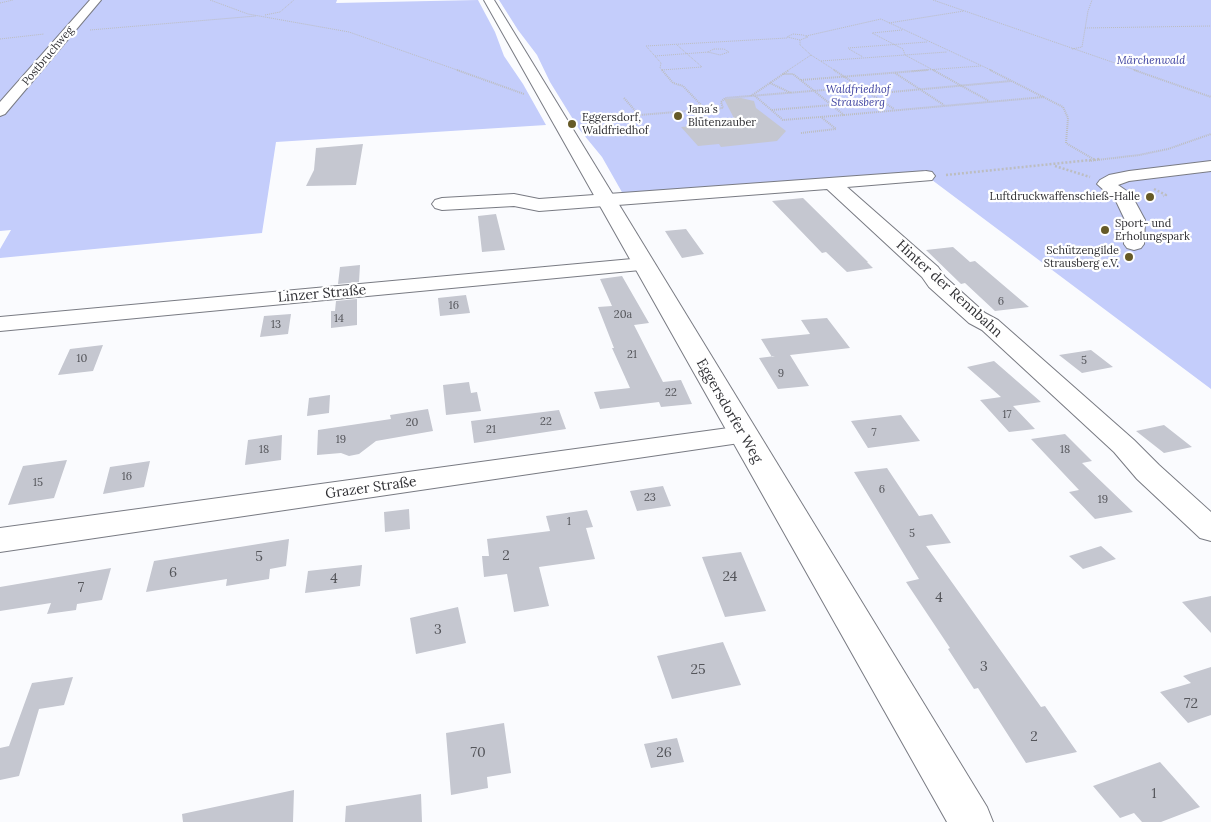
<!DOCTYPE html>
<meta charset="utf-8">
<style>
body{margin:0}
canvas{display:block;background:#fafbfe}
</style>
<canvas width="1211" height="822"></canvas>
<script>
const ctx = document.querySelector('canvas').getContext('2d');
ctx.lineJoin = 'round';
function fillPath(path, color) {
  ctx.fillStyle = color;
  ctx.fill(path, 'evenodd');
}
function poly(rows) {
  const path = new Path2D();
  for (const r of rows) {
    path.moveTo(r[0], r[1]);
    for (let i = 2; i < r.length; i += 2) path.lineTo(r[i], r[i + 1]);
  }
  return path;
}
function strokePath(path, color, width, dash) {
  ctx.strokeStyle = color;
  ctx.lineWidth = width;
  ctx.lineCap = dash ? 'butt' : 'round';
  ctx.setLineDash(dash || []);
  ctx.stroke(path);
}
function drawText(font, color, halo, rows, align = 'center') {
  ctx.font = font + ' Lora,serif';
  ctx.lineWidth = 4.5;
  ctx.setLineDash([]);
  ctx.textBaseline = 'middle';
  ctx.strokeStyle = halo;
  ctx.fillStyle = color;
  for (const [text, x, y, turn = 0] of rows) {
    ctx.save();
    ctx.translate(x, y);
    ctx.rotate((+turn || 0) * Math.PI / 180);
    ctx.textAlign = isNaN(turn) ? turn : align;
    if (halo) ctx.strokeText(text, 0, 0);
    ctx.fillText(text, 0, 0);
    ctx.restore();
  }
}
const green = poly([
 [0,0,337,0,336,3,478,0,495,32,504,56,523,84,546,125,276,142,262,233,0,258,0,249,11,230,0,231],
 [499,0,1211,0,1211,389,924,174,623,194,602,157,579,129,550,82,537,55,518,30]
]);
const building = poly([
 [741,98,754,101,756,108,786,131,777,141,721,147,719,144,698,146,681,127,736,122,724,99],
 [363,144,356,185,306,186,314,170,316,148],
 [803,198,868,262,867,262,873,268,847,272,826,252,822,253,772,201],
 [496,214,505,250,482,252,478,216],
 [686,229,704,254,682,258,665,231],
 [953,247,970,262,975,261,1029,307,995,311,965,283,961,284,926,250],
 [360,265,359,282,338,284,340,267],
 [622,276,649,323,634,325,663,382,681,380,692,404,661,407,659,402,600,409,594,392,630,388,612,348,614,348,598,307,612,306,600,279],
 [466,295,470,313,440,316,438,298],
 [357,299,357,325,331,328,331,311,335,311,336,301],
 [291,314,288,334,260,337,264,316],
 [827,318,850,348,790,355,809,386,778,389,759,358,775,356,772,357,761,339,810,334,801,320],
 [103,345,93,371,58,375,70,349],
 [1091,350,1113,367,1082,373,1059,355],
 [994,361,1041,402,1013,406,1035,429,1009,432,980,400,1001,397,967,367],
 [469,382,471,393,477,392,481,411,446,415,443,385],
 [330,395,329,413,307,416,309,398],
 [428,409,433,431,376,441,359,454,349,456,341,453,317,455,318,430,391,419,390,415],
 [559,410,566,429,474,443,471,421],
 [901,415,920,441,868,448,851,421],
 [1164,425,1192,447,1164,453,1136,431],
 [1065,434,1092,461,1082,463,1133,512,1095,519,1069,492,1079,490,1031,439],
 [282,435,281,460,245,465,248,440],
 [67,460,54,498,8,505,23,466],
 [150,461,144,487,103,494,110,467],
 [887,468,919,516,932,514,951,543,926,546,1041,707,1045,706,1077,752,1026,763,978,688,974,689,948,649,950,648,906,582,919,579,854,472],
 [663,486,671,506,637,511,630,491],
 [409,509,410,529,385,532,384,512],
 [587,510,593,527,586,528,595,559,539,567,549,606,514,612,507,574,484,577,482,556,489,556,487,539,550,531,546,516],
 [289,539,286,566,270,569,269,579,226,586,227,579,146,592,154,561],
 [1101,546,1116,559,1083,569,1069,556],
 [741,552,766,611,725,617,702,557],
 [362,565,360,586,305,593,308,571],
 [111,568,102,600,77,604,76,610,47,614,51,603,0,611,0,587],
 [1211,596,1211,633,1182,602],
 [458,607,466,643,416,654,410,618],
 [723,642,741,685,672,699,657,656],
 [1211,667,1211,715,1188,723,1160,692,1191,683,1183,676],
 [73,677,64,705,39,709,19,776,0,780,0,748,9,746,32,683],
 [504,723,511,773,487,777,488,788,451,795,446,733],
 [677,738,684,762,651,768,644,744],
 [1160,762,1200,807,1161,822,1142,822,1134,813,1120,818,1093,786],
 [294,790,293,822,183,822,182,814],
 [421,794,422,822,345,822,346,806]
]);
const pathFar2 = poly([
 [210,0,248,14,349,32,460,71],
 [933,0,1138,71],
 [0,3,13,0],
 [265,15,280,12,294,0],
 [889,23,964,11],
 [1085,28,1211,26],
 [90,30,256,16],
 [902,30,872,33,903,49,905,55,935,71],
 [793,34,803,35,808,37,800,40,787,37,793,34],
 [806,36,881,19,993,71],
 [0,39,44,34],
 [848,48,927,42],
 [714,49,724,49,729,52,720,55,708,52,714,49],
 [849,49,863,57],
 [1072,49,1082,47,1088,11,1092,0],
 [811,55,836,71],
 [655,56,709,52],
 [821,61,947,52],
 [662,70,702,67,677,45],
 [663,71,660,68,661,63,646,46,787,38],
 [787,71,811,55,800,45,800,40],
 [912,71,981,66]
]);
const pathFar1 = poly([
 [457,70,524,94],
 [662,70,673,83,683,86,705,109],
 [834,70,894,109],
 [933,70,989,101],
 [990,70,1063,107,1068,118,1066,143,1095,160],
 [1134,70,1211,97],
 [895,73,944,105],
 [801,80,928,70],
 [770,83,791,93],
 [870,94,1011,81],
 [751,96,789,70],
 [755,96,783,120,844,115,793,74,782,74],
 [624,98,638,114],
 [772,110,832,105],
 [844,115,1044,97],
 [580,120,723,108,721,102,725,98,861,87],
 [801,133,836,129,821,117],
 [1089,161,1139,155,1168,149,1211,134]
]);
const path = poly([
 [1055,166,1090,177],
 [946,175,1100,159],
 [1154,189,1166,195,1163,196]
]);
const minor = poly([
 [90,0,101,0,5,114,0,116,0,102,90,0],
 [1211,161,1211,171,1129,181,1118,185,1131,194,1145,220,1144,244,1141,248,1134,250,1127,248,1124,244,1125,220,1116,201,1097,184,1100,180,1109,175,1129,171,1211,161],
 [926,171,932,172,935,176,932,180,847,187,938,267,945,277,985,313,998,320,1134,440,1159,465,1211,512,1211,541,1200,538,1137,479,1114,452,982,330,969,323,929,287,922,277,827,189,539,211,514,206,442,210,435,208,432,204,435,200,442,198,514,194,539,199,926,171],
 [643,258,651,259,654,264,651,269,0,331,0,317,643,258],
 [743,426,753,429,757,435,753,441,0,552,0,528,743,426]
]);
const major = poly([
 [484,0,494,0,987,807,993,822,947,822,484,0]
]);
const markers = [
 [678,116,5,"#665a27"],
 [572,124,5,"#665a27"],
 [1150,197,5,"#665a27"],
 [1105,230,5,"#665a27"],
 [1129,257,5,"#665a27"]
];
const farStreetnames = [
 ["Postbruchweg",48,56,-50]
];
const farParknames = [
 ["Märchenwald",1151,61],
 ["Waldfriedhof",858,90],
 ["Strausberg",858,103]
];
const farPoinames = [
 ["Jana´s",688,110],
 ["Blütenzauber",688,123],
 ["Eggersdorf,",582,118],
 ["Waldfriedhof",582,131],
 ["Luftdruckwaffenschieß-Halle",1140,197,"right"],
 ["Sport- und",1115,224],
 ["Erholungspark",1115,237],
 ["Schützengilde",1119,251,"right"],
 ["Strausberg e.V.",1119,264,"right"]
];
const numberNames = [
 ["6",1001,302],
 ["16",454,306],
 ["20a",623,315],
 ["14",339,319],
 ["13",276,325],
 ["21",632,355],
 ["10",82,359],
 ["5",1084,361],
 ["9",781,374],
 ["22",671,393],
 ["17",1007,415],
 ["22",546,422],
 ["20",412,423],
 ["21",491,430],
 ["7",874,433],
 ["19",341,440],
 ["18",264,450],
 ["18",1065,450],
 ["16",127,477],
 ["15",38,483],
 ["6",882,490],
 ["23",650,498],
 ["19",1103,500],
 ["1",569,522],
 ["5",912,534]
];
const streetNames = [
 ["Hinter der Rennbahn",949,289,42],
 ["Linzer Straße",322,294,-5],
 ["Eggersdorfer Weg",729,411,60],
 ["Grazer Straße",371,488,-8]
];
const nearNumbernames = [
 ["2",506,556],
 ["5",259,557],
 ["6",173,573],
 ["24",730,577],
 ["4",334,579],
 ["7",81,588],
 ["4",939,598],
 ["3",438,630],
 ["3",984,667],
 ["25",698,670],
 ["72",1191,704],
 ["2",1034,737],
 ["70",478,753],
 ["26",664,753],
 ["1",1154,794]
];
fillPath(green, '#c4cdfb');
fillPath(building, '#c5c7d0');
strokePath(minor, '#797b83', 2);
strokePath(major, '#797b83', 2);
strokePath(pathFar2, '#bcbdc0', 1, [1, 1]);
strokePath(pathFar1, '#bcbdc0', 2, [1, 1]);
strokePath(path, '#bcbdc0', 2.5, [2, 2]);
fillPath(minor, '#fff');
fillPath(major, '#fff');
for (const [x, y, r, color] of markers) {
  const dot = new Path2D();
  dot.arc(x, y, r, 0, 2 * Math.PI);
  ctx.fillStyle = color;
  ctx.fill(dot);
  strokePath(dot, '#fff', 2);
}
drawText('11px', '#2f2f33', '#fff', farStreetnames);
drawText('italic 11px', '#3e42a0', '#fff', farParknames);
drawText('11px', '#2f2f33', '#fff', farPoinames, 'left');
drawText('11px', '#54555a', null, numberNames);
drawText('14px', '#2f2f33', '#fff', streetNames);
drawText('14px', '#54555a', null, nearNumbernames);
</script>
